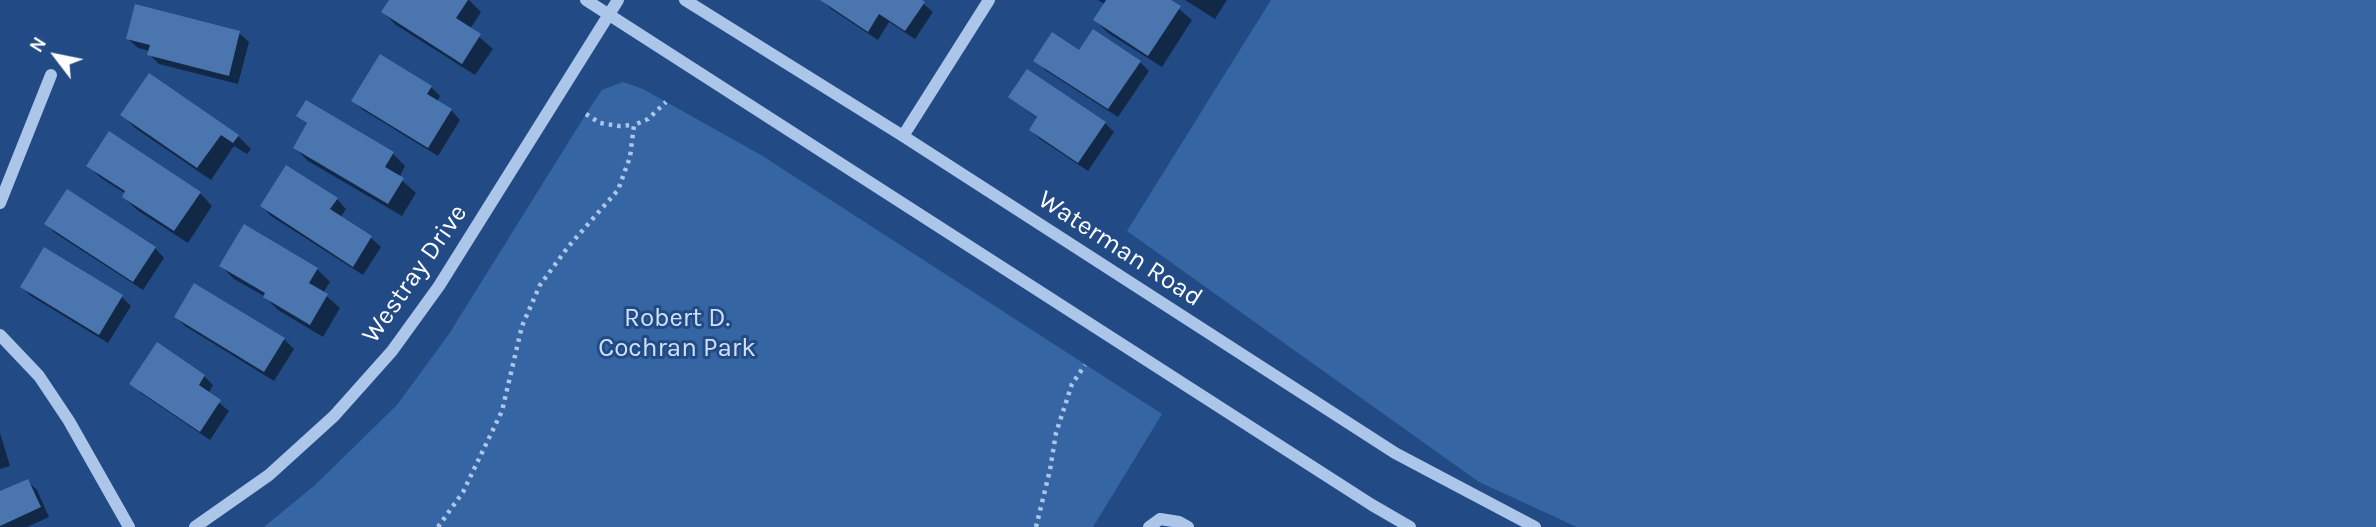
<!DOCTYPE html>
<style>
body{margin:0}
#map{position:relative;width:2376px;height:527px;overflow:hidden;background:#224b86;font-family:Karla,sans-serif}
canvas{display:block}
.north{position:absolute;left:21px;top:21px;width:70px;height:70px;-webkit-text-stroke:5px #224b86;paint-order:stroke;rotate:302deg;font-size:19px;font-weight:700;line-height:28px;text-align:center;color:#fff}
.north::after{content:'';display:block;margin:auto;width:24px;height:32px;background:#fff;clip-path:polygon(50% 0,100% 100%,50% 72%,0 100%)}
</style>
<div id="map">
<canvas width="2376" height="527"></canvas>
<div class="north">N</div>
</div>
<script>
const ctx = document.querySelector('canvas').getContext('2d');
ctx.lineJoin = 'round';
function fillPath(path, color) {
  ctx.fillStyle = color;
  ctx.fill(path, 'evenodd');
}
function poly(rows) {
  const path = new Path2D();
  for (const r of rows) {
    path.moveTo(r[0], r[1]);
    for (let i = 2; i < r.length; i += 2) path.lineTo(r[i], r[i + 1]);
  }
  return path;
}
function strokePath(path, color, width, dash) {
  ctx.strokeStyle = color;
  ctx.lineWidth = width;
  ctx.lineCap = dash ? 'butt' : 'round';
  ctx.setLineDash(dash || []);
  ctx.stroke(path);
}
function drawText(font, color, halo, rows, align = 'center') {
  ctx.font = font + ' Karla,sans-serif';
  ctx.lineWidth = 6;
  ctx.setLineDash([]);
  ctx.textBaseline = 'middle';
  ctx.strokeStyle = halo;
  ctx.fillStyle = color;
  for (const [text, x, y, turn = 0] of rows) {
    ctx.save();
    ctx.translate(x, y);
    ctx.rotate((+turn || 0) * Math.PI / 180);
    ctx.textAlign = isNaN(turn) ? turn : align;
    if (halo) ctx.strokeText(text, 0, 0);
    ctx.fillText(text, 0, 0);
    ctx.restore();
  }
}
const green = poly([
 [1271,0,2376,0,2376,527,1577,527,1479,482,1127,231],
 [623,82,643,89,761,155,1162,414,1093,527,264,527,315,485,397,405,449,334,586,114,602,90]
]);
const shadow = poly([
 [391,0,469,0,481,12,470,29,493,49,475,75,396,25,383,12],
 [822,0,919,0,933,12,915,39,889,22,878,40,831,9],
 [1098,0,1168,0,1192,20,1162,67,1108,33,1095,20,1105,4],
 [1185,0,1227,0,1215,19],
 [239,33,249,42,238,84,159,64,149,54,150,51,138,48,128,39],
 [1080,53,1140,62,1149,71,1118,117,1045,70,1036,60],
 [431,87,440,96,437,102,451,110,460,120,438,156,363,110,353,101],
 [1010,97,1105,123,1114,132,1088,171,1040,139,1031,130,1038,119],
 [123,115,238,136,251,149,247,154,234,146,211,180,135,128],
 [299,116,393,154,405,166,399,178,416,193,402,216,308,161,295,148,308,125],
 [88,166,200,193,212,206,188,243,137,210,124,197,126,194,101,178],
 [337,199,346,209,340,218,371,238,381,247,363,275,271,216,262,206],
 [46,224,155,248,164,258,143,290,55,233],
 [221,266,317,269,330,282,323,293,340,308,323,337,278,310,264,296,234,279],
 [195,285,284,339,294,349,274,381,185,326,176,317],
 [22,287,122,297,131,306,108,343,31,296],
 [204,376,213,385,208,394,229,411,210,440,141,393,132,383],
 [0,433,10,466,0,469],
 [27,481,37,490,49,517,27,527,0,527,0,493]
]);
const building = poly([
 [389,0,468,0,456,18,481,34,462,64,381,12],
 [820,0,922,0,925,2,905,31,879,14,868,32],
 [1106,0,1171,0,1181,6,1148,56,1093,20],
 [135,4,240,31,229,76,147,55,150,45,126,39],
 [1093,29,1141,61,1108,109,1033,61,1052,32,1079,50],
 [380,54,432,86,427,94,452,109,428,148,351,101],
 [1027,69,1106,122,1078,163,1029,130,1037,117,1008,97],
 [149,73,239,135,233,143,221,135,197,168,120,115],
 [306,100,394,152,385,167,404,178,388,204,293,148,307,123,296,116],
 [109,131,201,192,174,231,122,197,125,191,86,166],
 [286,165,338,198,330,209,372,236,353,267,260,206],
 [67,189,156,247,133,282,44,224],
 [244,224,318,268,309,283,328,294,310,325,263,297,265,293,219,266],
 [44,247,123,295,99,335,20,287],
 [194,283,285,338,264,372,174,317],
 [157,342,205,375,199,385,221,400,200,432,129,384],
 [28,479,41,507,0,526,0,491]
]);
const path = poly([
 [586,114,600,123,619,126,634,125],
 [438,527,463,492,502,411,522,326,540,285,568,247,618,190,630,157,634,125,648,119,666,102],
 [1036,527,1050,470,1056,433,1072,384,1085,365]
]);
const minor = poly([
 [586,0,1372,505,1410,527],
 [685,0,903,136,1395,453,1535,527],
 [903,136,989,0],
 [0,203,51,75],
 [0,335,39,376,69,421,129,527],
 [195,527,269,475,334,416,392,351,439,286,618,0],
 [1149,527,1160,519,1179,522,1188,527]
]);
const streetNames = [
 ["Waterman Road",1120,249,33],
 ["Westray Drive",415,274,-55]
];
const parkNames = [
 ["Robert D.",677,319],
 ["Cochran Park",677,349]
];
fillPath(green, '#3665a3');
fillPath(shadow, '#0007');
fillPath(building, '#4b75ae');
strokePath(path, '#abc6e9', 4.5, [3.5, 5]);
strokePath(minor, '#abc6e9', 12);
drawText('26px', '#fff', '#224b86', streetNames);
drawText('26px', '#d0e1f7', '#224b86', parkNames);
</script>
